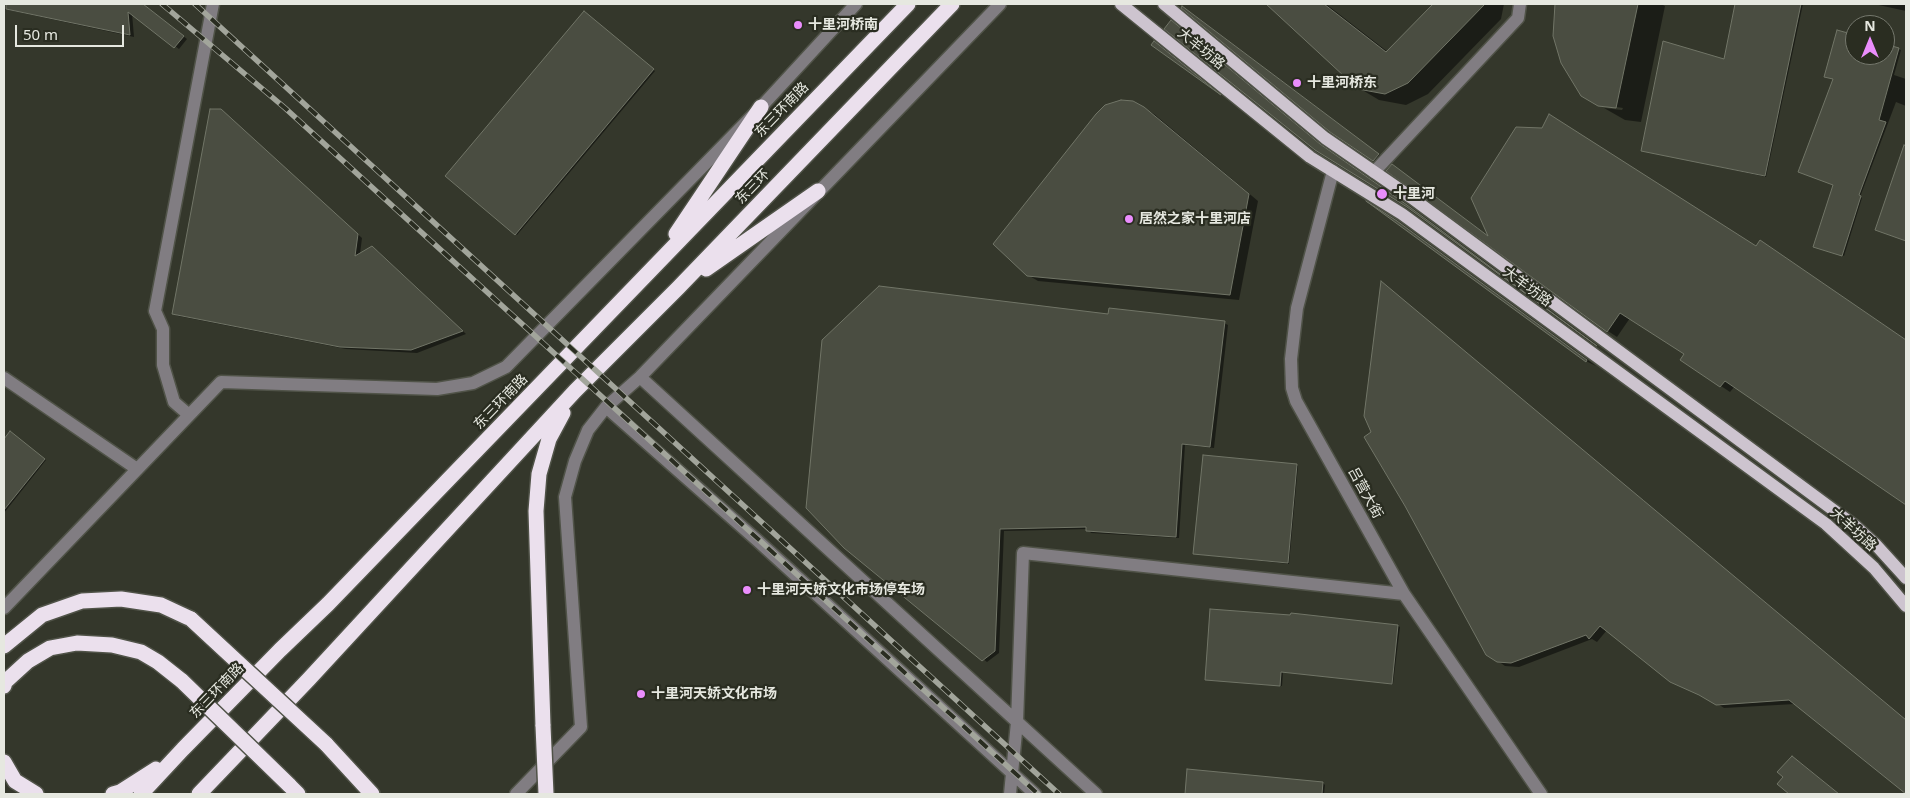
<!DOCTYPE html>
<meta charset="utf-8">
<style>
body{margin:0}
#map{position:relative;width:1910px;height:798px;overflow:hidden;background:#34372b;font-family:"Noto Sans",sans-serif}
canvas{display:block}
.frame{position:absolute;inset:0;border:5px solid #e6e8e0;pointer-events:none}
.north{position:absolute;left:1845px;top:15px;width:50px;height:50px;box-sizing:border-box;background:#2a2d21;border:1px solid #75786d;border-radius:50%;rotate:0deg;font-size:14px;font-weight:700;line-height:20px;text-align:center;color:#e6e8e0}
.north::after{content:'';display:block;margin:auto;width:18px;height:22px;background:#ea8dfc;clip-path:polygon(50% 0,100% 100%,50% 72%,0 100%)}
.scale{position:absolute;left:15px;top:25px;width:109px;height:22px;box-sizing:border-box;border:2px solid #e6e8e0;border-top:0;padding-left:6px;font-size:15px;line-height:18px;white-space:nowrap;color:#e6e8e0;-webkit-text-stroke:4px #2a2d21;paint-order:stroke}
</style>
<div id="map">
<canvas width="1910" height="798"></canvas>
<div class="frame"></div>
<div class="north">N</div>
<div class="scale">50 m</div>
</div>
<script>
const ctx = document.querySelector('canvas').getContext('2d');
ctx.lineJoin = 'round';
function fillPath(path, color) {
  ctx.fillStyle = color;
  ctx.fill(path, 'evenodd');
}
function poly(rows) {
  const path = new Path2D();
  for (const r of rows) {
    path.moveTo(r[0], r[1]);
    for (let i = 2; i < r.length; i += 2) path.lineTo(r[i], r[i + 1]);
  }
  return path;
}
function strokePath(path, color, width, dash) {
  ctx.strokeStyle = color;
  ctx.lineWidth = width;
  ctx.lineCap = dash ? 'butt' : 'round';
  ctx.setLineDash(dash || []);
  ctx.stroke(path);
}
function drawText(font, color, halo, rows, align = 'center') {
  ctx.font = font + ' "Noto Sans","Noto Sans SC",sans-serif';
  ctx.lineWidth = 4.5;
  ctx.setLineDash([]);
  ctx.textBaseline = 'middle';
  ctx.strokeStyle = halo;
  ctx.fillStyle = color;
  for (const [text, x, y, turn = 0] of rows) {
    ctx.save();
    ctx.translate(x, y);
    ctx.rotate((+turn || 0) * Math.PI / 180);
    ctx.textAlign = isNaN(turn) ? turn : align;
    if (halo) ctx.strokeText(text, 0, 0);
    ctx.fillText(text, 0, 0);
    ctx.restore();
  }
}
const shadow = poly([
 [4,4,143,4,187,39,179,49,132,13,134,37,4,9],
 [1267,4,1326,4,1388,52,1435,4,1504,4,1501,19,1428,94,1406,105,1379,100,1359,88],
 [1557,4,1661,4,1665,6,1641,122,1625,120,1604,108,1622,110,1623,108,1603,105,1603,107,1582,95,1555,36],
 [1736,4,1803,4,1766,177,1645,151,1725,60],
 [1874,4,1906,4,1906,11],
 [1185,9,1192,13,1388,161,1383,166,1374,160],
 [586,13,655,71,517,235,516,234],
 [1171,22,1181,27,1330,151,1417,212,1515,284,1408,206,1315,149],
 [1855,36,1855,55,1885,55,1885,45,1901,50,1894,75,1906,79,1906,106,1896,102,1860,197,1862,198,1844,256,1816,247,1834,184],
 [1154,43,1164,48,1212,88,1153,44],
 [1144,108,1154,114,1258,201,1239,300,1038,281,1028,275],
 [221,111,362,238,360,254,372,248,378,251,466,334,417,353,346,349,178,316,173,313],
 [1906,144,1906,241,1876,230],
 [1393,166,1490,237,1770,247,1906,340,1906,503,1735,386,1730,392,1721,386,1685,354,1630,318,1617,337,1608,331],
 [1389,217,1407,228,1596,366,1586,361],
 [1382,283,1906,720,1906,794,1795,704,1724,708,1607,630,1597,642,1592,639,1519,667,1505,666,1498,661,1372,432],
 [1110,316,1224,323,1228,325,1214,448,1185,445,1179,538,1091,533,1088,529,1004,531,999,653,987,662,845,547],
 [11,432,46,460,4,513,4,441],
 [1296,465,1298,466,1289,564,1195,554],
 [1398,626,1400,627,1393,684,1283,672,1282,686,1208,680],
 [1800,762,1839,794,1791,794,1779,784],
 [1189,771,1323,783,1325,785,1324,794,1186,794]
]);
const building = poly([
 [6,4,143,4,184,36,174,48,128,12,130,35,6,9,6,4],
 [1266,4,1324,4,1386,52,1433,4,1485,4,1408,83,1385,94,1358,89,1266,4],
 [1555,4,1638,4,1616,108,1598,106,1581,96,1561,63,1553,36,1555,4],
 [1735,4,1801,4,1765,176,1641,151,1663,41,1724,59,1735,4],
 [1182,6,1379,154,1373,161,1330,132,1181,8,1182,6],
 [584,11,654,69,515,235,445,176,584,11],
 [1171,20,1320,144,1407,205,1597,346,1407,207,1315,150,1164,29,1171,20],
 [1837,30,1855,35,1855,55,1885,55,1885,44,1899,48,1879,120,1886,122,1859,195,1861,196,1842,256,1813,247,1833,185,1798,172,1833,79,1824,77,1837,30],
 [1154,41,1221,95,1151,45,1154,41],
 [1121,100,1133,101,1144,107,1249,194,1230,295,1027,276,993,244,1096,114,1105,105,1121,100],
 [210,109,221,109,358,234,355,256,372,246,463,331,411,350,340,347,172,314,210,109],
 [1549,114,1756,246,1760,240,1906,340,1906,505,1725,381,1720,387,1680,360,1684,354,1620,313,1607,332,1386,171,1392,164,1488,236,1471,198,1516,127,1542,128,1549,114],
 [1904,145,1906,146,1906,241,1875,230,1904,145],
 [1366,201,1397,221,1587,360,1586,362,1366,201],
 [1381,281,1906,720,1906,794,1789,700,1716,705,1699,695,1670,682,1600,626,1589,639,1586,635,1511,663,1497,662,1486,655,1405,506,1364,437,1371,432,1364,416,1381,281],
 [879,286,1108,314,1109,308,1225,321,1210,447,1182,444,1176,537,1086,531,1086,527,1000,529,995,651,982,661,844,548,806,508,822,340,879,286],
 [10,431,45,459,4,510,4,439,10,431],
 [1203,455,1297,464,1288,563,1193,554,1203,455],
 [1210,609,1290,615,1291,613,1398,625,1392,684,1281,672,1280,686,1205,680,1210,609],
 [1792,756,1839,794,1789,794,1777,784,1783,777,1777,772,1792,756],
 [1187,769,1323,782,1322,794,1185,794,1187,769]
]);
const minor = poly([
 [1333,171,1297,308,1291,359,1292,388,1296,401,1404,594,1541,794],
 [1374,172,1518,18,1520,4],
 [640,377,1096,794],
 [4,378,137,469],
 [606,407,758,541,1035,794],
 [189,415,174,402,163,365,163,329,155,311,213,4],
 [4,608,221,382,437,389,473,383,506,367,761,107,856,4],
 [516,794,581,727,565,497,575,461,588,430,606,407,640,377,1000,4],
 [1010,794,1017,722,1023,553,1404,594]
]);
const major = poly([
 [1121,4,1310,157,1402,214,1826,524,1874,568,1906,606],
 [1164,4,1325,138,1412,198,1855,526,1876,545,1906,578]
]);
const highway = poly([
 [676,234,761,107],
 [706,269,818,191],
 [4,646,42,615,82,601,121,599,161,605,191,619],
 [4,686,5,682,28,661,50,648,77,643,112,645,141,652,158,662,182,681],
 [543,726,536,511,539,474,549,439,563,413],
 [326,744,372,794],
 [4,762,15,781,36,794],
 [289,785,298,794],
 [113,794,120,792,156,769],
 [141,794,183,749,280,650,328,604,908,4],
 [199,794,309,679,575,391,678,288,952,4]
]);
const rail = poly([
 [162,4,285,108,1038,794],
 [195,4,1059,794]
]);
const highwayBridge = poly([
 [191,619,326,744],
 [182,681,289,785],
 [543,726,546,794]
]);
const markers = [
 [798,25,5,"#ea8dfc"],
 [1297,83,5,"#ea8dfc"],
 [1382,194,6,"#ea8dfc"],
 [1129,219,5,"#ea8dfc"],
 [747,590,5,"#ea8dfc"],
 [641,694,5,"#ea8dfc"]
];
const poiNames = [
 ["十里河桥南",808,25],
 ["十里河桥东",1307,83],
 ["十里河",1393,194],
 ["居然之家十里河店",1139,219],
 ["十里河天娇文化市场停车场",757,590],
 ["十里河天娇文化市场",651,694]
];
const streetNames = [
 ["大羊坊路",1201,49,39],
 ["东三环南路",782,110,-46],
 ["东三环",753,187,-46],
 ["大羊坊路",1527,287,36],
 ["东三环南路",501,402,-46],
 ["吕营大街",1365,493,61],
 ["大羊坊路",1853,530,42],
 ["东三环南路",217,691,-46]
];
fillPath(shadow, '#0007');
fillPath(building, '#4a4d41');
strokePath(building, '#717567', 1);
strokePath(minor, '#505348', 15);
strokePath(major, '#505348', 15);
strokePath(highway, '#505348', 18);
strokePath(minor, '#817d82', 12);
strokePath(major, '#cdc4cf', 12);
strokePath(highway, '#ebe0ed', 15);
strokePath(rail, '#a2a59b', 5.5);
strokePath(rail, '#2a2d21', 4, [11]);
strokePath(highwayBridge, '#505348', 18, []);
strokePath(highwayBridge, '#ebe0ed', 15);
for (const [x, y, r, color] of markers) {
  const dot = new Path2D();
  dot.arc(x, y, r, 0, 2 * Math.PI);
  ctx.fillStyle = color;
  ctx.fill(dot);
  strokePath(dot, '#2a2d21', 2);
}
drawText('bold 14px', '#e6e8e0', '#2a2d21', poiNames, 'left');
drawText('14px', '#e6e8e0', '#2a2d21', streetNames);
</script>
